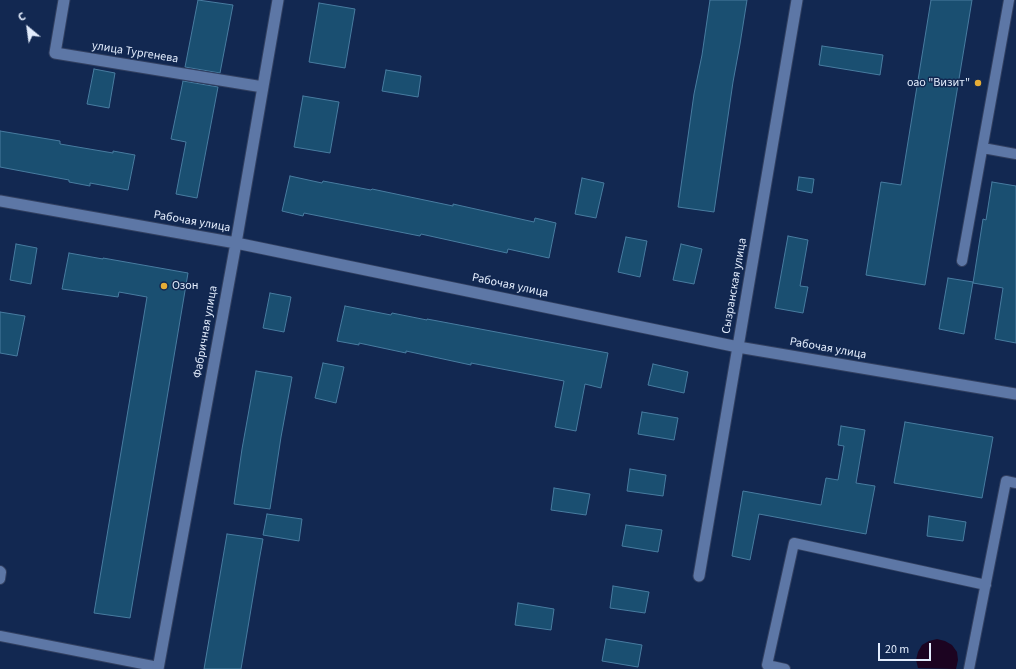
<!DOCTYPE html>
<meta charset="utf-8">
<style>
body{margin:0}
#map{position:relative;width:1016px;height:669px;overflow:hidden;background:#122851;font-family:"Source Sans 3",sans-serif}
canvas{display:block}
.north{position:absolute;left:8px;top:8px;width:40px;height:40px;-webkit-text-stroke:3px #122851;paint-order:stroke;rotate:331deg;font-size:11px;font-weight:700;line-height:16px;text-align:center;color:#e3edfd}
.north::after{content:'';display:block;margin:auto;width:14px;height:18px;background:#e3edfd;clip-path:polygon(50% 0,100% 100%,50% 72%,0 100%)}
.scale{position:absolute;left:878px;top:643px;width:53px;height:18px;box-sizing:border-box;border:2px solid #e3edfd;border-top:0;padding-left:5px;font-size:12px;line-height:14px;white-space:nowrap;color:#e3edfd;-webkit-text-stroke:3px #122851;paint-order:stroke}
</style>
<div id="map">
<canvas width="1016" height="669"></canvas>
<div class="north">С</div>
<div class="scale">20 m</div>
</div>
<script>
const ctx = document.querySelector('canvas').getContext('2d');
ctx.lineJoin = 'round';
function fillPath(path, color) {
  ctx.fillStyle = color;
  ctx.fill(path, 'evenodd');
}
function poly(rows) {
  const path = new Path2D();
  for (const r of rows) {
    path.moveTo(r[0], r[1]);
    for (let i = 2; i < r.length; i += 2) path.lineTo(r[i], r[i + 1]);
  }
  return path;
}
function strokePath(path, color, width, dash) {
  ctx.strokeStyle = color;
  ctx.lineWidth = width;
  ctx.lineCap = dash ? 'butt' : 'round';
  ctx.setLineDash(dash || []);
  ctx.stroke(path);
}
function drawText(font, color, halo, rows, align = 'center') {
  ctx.font = font + ' "Source Sans 3",sans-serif';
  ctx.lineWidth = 3;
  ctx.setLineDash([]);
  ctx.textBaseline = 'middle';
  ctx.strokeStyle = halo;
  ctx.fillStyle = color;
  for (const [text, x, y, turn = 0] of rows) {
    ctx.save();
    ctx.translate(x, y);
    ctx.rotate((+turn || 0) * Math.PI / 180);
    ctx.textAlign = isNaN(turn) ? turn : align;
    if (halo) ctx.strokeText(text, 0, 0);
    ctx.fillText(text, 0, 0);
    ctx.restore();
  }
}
const water = poly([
 [937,639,945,641,952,645,957,652,958,660,956,669,918,668,916,660,918,652,922,645,929,641]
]);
const building = poly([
 [198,0,233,5,220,73,185,67,198,0],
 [710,0,747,0,740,44,733,82,714,212,678,207,694,94,702,55,710,0],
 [931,0,972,0,925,285,866,275,881,182,901,185,931,0],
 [319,3,355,9,345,68,309,62,319,3],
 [822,46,883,55,880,75,819,65,822,46],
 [94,69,115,73,109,108,87,104,94,69],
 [386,70,421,76,418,97,382,91,386,70],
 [183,81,218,87,197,198,176,194,186,142,171,139,183,81],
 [303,96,339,102,330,153,294,147,303,96],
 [0,131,60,141,60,144,113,153,113,151,135,155,128,190,90,183,90,186,69,182,69,180,0,167,0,131],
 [290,176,322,183,323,181,371,190,372,189,453,206,453,204,534,222,535,218,556,223,549,258,508,249,507,253,421,234,420,236,304,213,303,216,282,211,290,176],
 [799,177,814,179,812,193,797,190,799,177],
 [582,178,604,183,596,218,575,214,582,178],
 [992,182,1016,186,1016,343,995,339,1003,288,973,283,983,219,986,220,992,182],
 [788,236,808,240,800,286,808,287,803,313,775,308,788,236],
 [626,237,647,241,640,277,618,272,626,237],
 [16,244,37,248,31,284,10,280,16,244],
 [681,244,702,249,694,284,673,280,681,244],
 [69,253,103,259,103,258,188,273,130,618,94,613,147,297,119,292,118,297,62,289,69,253],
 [948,278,973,282,964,334,939,329,948,278],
 [270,293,291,297,284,332,263,328,270,293],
 [345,306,391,315,392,313,427,320,427,319,608,353,601,388,585,384,576,431,555,427,564,381,471,363,471,365,406,351,406,353,359,343,359,345,337,341,345,306],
 [0,312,25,316,17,356,0,353,0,312],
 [323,363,344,367,336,403,315,398,323,363],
 [653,364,688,372,684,393,648,385,653,364],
 [256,371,292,377,281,437,270,509,234,504,242,449,256,371],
 [642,412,678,418,674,440,638,434,642,412],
 [905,422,993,437,982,498,894,483,905,422],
 [841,426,865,430,856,483,875,486,866,534,759,514,750,560,732,556,743,491,821,505,826,478,838,480,844,446,838,445,841,426],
 [630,469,666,475,663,496,627,491,630,469],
 [554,488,590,494,586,515,551,510,554,488],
 [267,514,302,519,299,541,263,535,267,514],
 [929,516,966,522,963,541,927,536,929,516],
 [626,525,662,530,658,552,622,546,626,525],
 [227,534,263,539,259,561,241,669,204,669,227,534],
 [613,586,649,592,645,613,610,608,613,586],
 [518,603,554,609,551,630,515,625,518,603],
 [606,639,642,645,638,667,602,661,606,639]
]);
const service = poly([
 [983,148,1016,154],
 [962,261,1009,0],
 [0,571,1,572,0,579],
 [0,636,158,667],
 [785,669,767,665,794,543,986,585],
 [969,669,1006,481,1016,483]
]);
const minor = poly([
 [64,0,55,53,263,87],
 [0,201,236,243,738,347,1016,394],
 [699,576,797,0],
 [158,669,236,243,278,0]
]);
const markers = [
 [978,83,4,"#e6ad36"],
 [164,286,4,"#e6ad36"]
];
const streetNames = [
 ["улица Тургенева",135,53,9],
 ["Рабочая улица",192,222,10],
 ["Рабочая улица",510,286,12],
 ["Сызранская улица",735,286,-80],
 ["Фабричная улица",206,332,-80],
 ["Рабочая улица",828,349,10]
];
const poiNames = [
 ["оао \"Визит\"",970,83],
 ["Озон",172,286,"left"]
];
fillPath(water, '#1c0421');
fillPath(building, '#1a4f71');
strokePath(building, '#487ca0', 1);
strokePath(service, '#324061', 12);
strokePath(minor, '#324061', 13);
strokePath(service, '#5d77a6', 10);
strokePath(minor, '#5d77a6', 11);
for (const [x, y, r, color] of markers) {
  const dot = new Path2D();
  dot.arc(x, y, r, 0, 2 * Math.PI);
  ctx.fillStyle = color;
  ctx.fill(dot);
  strokePath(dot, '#122851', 1.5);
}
drawText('12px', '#e3edfd', '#122851', streetNames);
drawText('12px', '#e3edfd', '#122851', poiNames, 'right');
</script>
